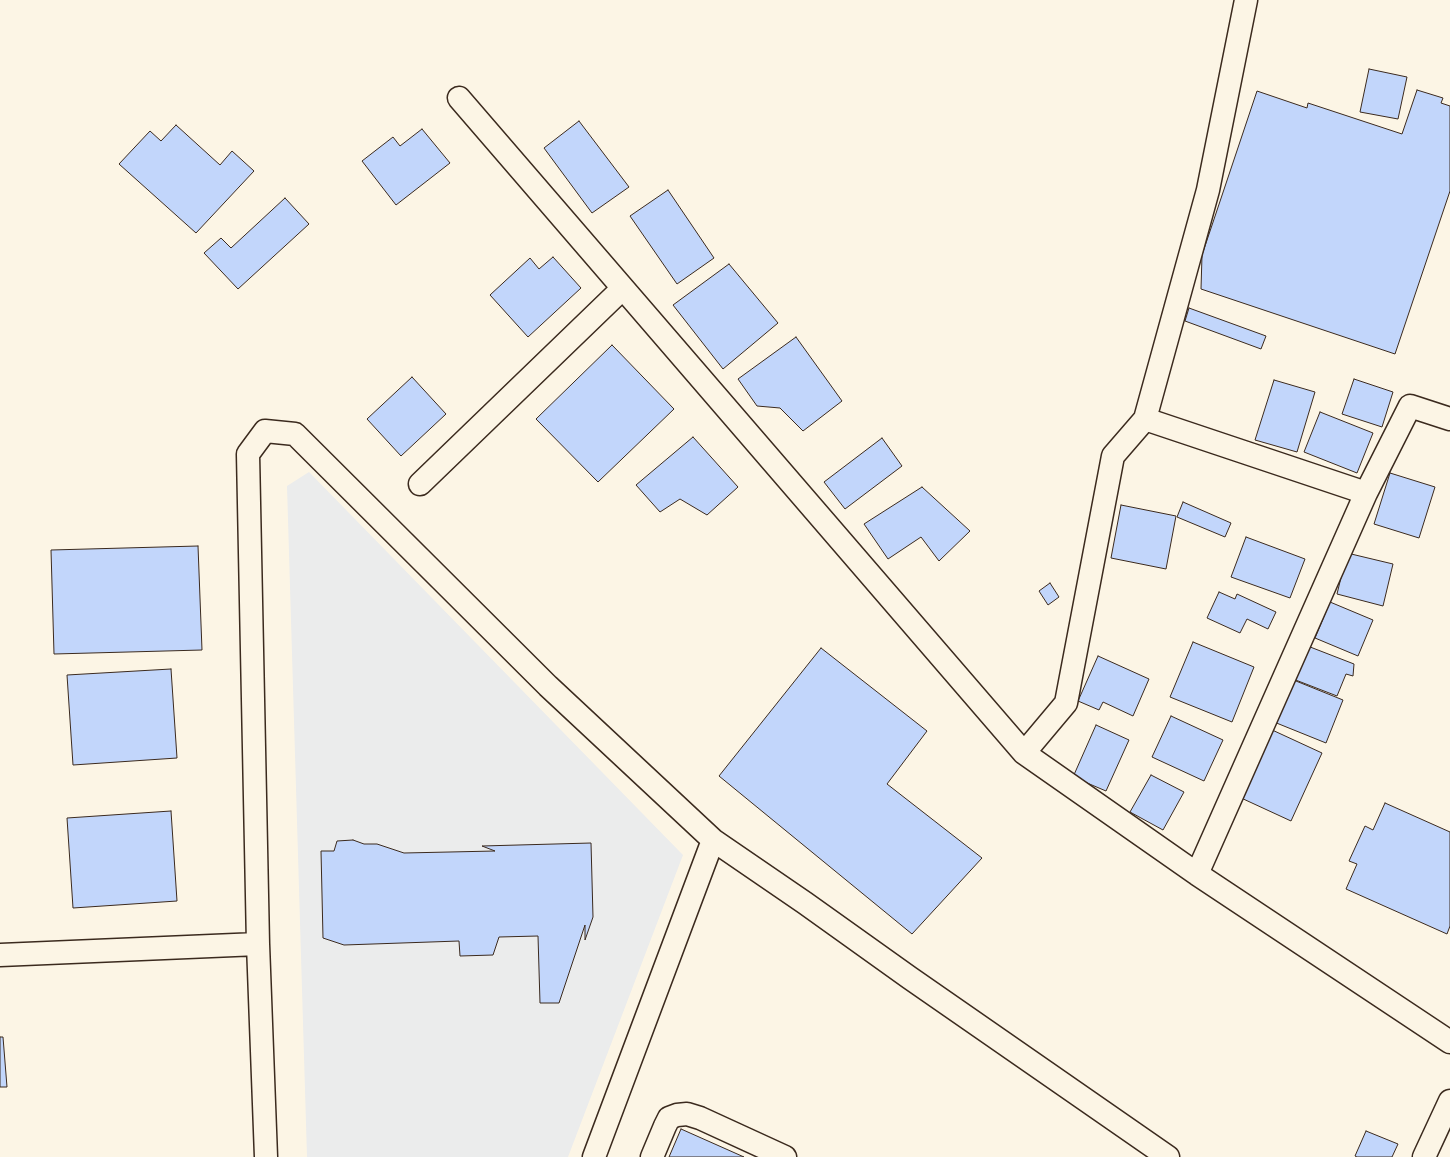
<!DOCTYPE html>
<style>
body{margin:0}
canvas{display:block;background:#fcf5e5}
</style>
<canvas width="1450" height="1157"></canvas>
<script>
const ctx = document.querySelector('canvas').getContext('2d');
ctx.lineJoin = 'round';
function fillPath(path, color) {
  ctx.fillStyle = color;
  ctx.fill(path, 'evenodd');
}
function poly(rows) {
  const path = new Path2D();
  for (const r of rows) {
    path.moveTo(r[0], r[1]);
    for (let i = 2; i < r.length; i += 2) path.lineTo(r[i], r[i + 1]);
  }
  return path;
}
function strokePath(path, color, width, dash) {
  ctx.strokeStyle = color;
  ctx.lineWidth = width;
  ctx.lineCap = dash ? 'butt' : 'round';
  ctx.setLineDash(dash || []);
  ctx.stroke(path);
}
const built = poly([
 [309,472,683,855,568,1157,307,1157,287,486]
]);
const building = poly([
 [1369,69,1407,77,1398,119,1360,112,1369,69],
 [1417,90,1443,98,1441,103,1450,106,1450,191,1395,354,1201,289,1202,255,1257,91,1307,108,1308,103,1402,134,1417,90],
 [579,121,629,187,592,213,544,148,579,121],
 [176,125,220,165,232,151,254,171,196,233,119,164,150,131,161,141,176,125],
 [422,129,450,163,396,205,362,161,393,137,400,146,422,129],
 [668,190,714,258,677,284,630,216,668,190],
 [285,198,309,224,238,289,204,253,221,238,231,248,285,198],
 [553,257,581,288,528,337,490,295,530,258,539,269,553,257],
 [729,264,778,323,723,369,673,305,729,264],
 [1189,308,1266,336,1261,349,1185,321,1189,308],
 [796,337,842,401,803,431,780,408,757,406,738,379,796,337],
 [612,345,674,409,598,482,536,419,612,345],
 [412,377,446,414,401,456,367,419,412,377],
 [1354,379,1393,392,1382,427,1342,414,1354,379],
 [1274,380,1315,392,1297,452,1255,440,1274,380],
 [1320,412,1373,433,1357,473,1304,452,1320,412],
 [693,437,738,487,707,515,680,499,660,512,636,485,693,437],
 [882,438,902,466,845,509,824,482,882,438],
 [1390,473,1435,487,1419,538,1374,524,1390,473],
 [922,487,970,531,939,561,921,537,888,559,864,524,922,487],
 [1183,502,1231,523,1225,537,1177,517,1183,502],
 [1121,505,1176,516,1166,569,1111,558,1121,505],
 [1246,537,1305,559,1290,598,1231,577,1246,537],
 [198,546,202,650,54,654,51,550,198,546],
 [1347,553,1393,564,1383,606,1337,594,1347,553],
 [1050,583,1059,597,1048,605,1039,591,1050,583],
 [1219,592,1235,599,1237,594,1276,612,1268,629,1247,619,1240,633,1207,618,1219,592],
 [1330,602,1373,620,1358,656,1315,638,1330,602],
 [1193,642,1254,667,1232,722,1170,697,1193,642],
 [1305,645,1354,664,1353,676,1346,674,1337,696,1293,679,1305,645],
 [821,648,927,731,887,784,982,858,912,934,719,776,821,648],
 [1098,656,1149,679,1133,716,1103,702,1099,710,1078,701,1098,656],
 [171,669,177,758,73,765,67,675,171,669],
 [1291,679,1343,700,1326,743,1274,722,1291,679],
 [1171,716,1223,740,1204,781,1152,757,1171,716],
 [1096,725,1129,740,1106,791,1073,777,1096,725],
 [1270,729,1322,753,1291,821,1239,797,1270,729],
 [1151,775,1184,792,1163,830,1130,812,1151,775],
 [1385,803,1450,832,1450,926,1447,934,1346,889,1357,864,1349,861,1365,826,1373,830,1385,803],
 [171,811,177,901,73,908,67,818,171,811],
 [353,840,364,844,377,844,404,853,495,851,482,846,591,843,593,917,585,940,585,925,559,1003,540,1003,538,936,499,937,493,955,460,956,459,941,344,945,323,938,321,851,334,851,337,841,353,840],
 [0,1037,3,1037,7,1087,0,1087,0,1037],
 [681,1129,744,1157,669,1157,681,1129],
 [1366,1131,1398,1144,1392,1157,1357,1157,1355,1156,1366,1131]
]);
const minor = poly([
 [459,98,1024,753,1197,874,1450,1042],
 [1145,419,1366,493,1410,406,1450,419],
 [420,484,622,289],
 [1024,753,1066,703,1113,456,1145,419,1208,190,1246,0],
 [1197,874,1366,493],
 [0,955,258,944],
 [266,1157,258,944,248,454,265,431,295,434,548,686,713,840,805,903,910,978,1168,1157],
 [594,1157,713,840],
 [652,1157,665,1126,669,1118,677,1115,687,1114,700,1118,785,1157],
 [1424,1157,1450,1101]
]);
fillPath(built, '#ebecec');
fillPath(building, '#c2d6fb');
strokePath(building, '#3b2a1e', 1);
strokePath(minor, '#3b2a1e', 25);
strokePath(minor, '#fcf5e5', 22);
</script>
